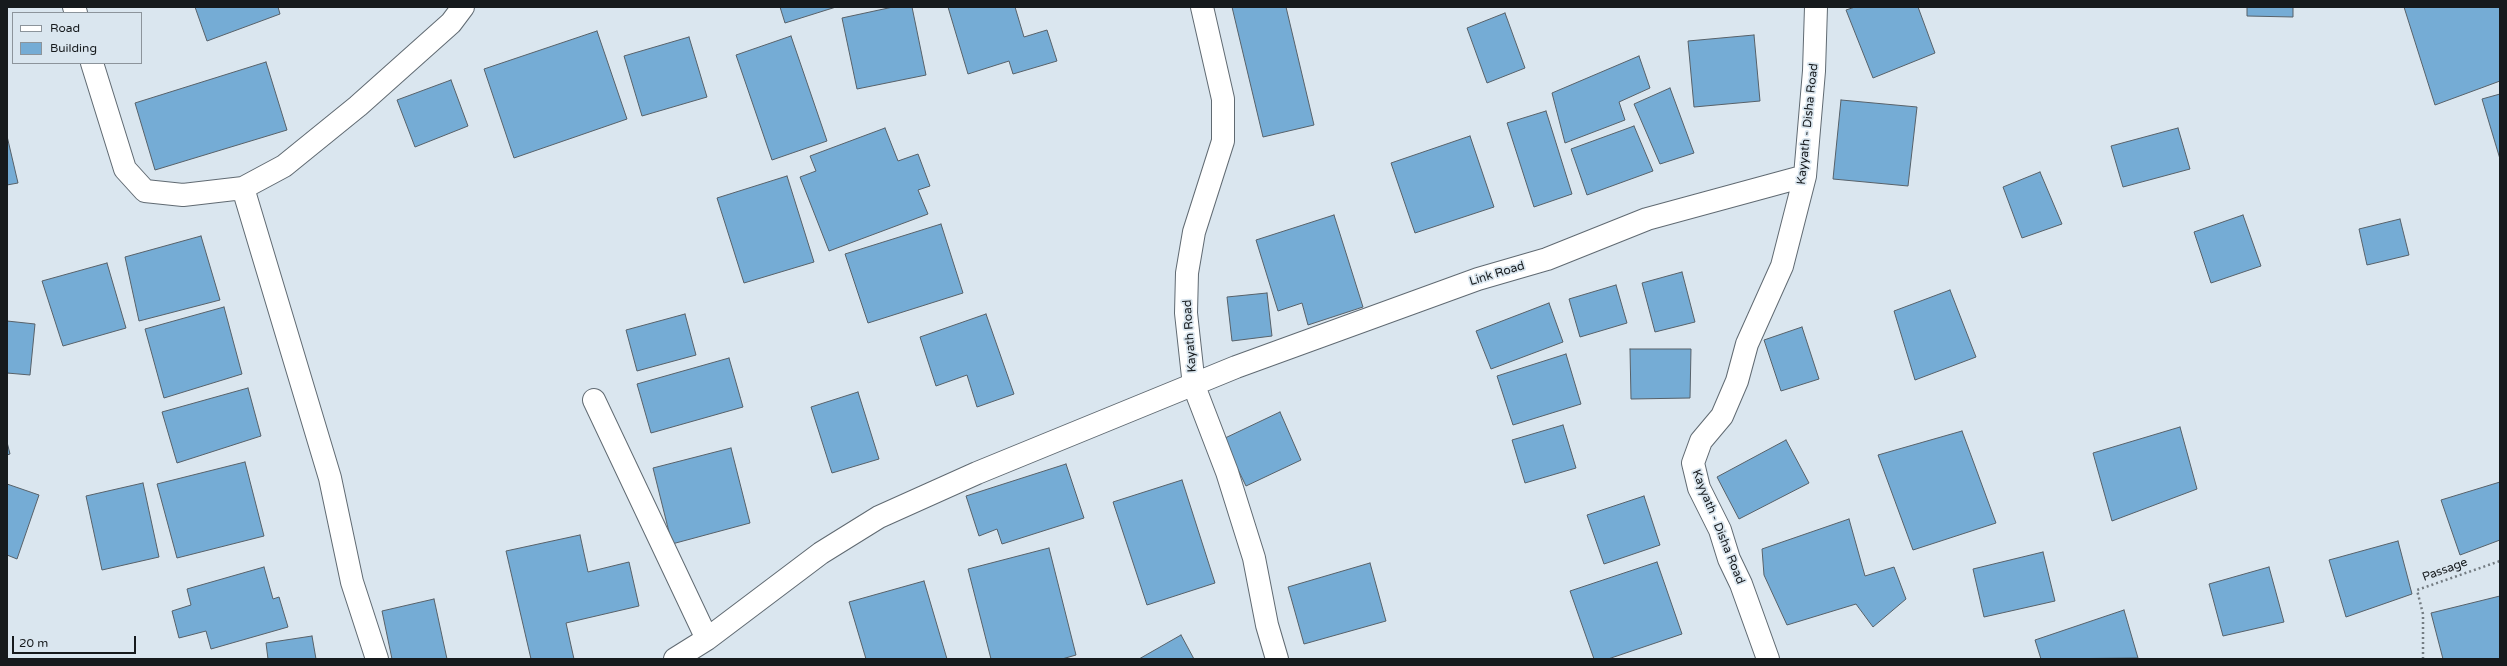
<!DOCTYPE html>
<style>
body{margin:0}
#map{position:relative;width:2507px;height:666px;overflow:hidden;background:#dae6ef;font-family:"Varela Round",sans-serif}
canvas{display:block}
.frame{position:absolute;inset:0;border:8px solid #161a1d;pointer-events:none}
.legend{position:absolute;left:12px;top:12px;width:130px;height:52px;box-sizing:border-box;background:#dae6ef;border:1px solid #8c949b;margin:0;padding:5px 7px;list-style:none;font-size:12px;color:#161a1d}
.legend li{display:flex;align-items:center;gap:8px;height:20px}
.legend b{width:20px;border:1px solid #8c949b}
.scale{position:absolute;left:12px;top:636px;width:124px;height:18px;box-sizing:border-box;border:2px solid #161a1d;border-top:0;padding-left:5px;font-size:12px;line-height:14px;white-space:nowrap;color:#161a1d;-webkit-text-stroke:3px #dae6ef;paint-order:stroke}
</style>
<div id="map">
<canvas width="2507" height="666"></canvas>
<div class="frame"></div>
<ul class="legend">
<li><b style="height:5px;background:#fff"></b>Road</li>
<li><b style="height:11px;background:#75acd5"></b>Building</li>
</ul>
<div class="scale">20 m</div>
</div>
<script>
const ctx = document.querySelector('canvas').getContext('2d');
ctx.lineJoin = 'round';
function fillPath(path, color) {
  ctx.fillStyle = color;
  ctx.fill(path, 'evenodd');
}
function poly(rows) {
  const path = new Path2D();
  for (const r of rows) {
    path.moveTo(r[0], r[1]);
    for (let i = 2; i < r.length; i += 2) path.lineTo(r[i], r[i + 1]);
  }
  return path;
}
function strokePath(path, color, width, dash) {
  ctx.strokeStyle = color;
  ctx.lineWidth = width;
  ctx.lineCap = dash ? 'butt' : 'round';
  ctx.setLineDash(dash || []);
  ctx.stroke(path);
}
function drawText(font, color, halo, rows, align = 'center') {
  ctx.font = font + ' "Varela Round",sans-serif';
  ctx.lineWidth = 3.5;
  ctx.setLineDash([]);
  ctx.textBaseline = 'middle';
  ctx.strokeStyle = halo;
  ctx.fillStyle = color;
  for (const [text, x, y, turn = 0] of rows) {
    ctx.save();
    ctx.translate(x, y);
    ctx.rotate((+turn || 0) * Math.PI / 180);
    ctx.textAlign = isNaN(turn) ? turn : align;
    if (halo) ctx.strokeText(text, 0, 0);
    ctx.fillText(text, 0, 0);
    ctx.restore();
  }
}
const building = poly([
 [195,7,278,7,280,14,207,41,195,7],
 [780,7,836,7,785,23,780,7],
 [893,7,912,7,926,75,857,89,842,18,893,7],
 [948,7,1015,7,1024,37,1047,30,1057,61,1013,74,1009,61,968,74,948,7],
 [1232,7,1286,7,1314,125,1263,137,1232,7],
 [1855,7,1918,7,1935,53,1873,78,1846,10,1855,7],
 [2247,7,2293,7,2293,17,2247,16,2247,7],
 [2404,7,2500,7,2500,81,2435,105,2404,7],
 [1505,13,1525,68,1487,83,1467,28,1505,13],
 [597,31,627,119,514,158,484,69,597,31],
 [1754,35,1760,101,1694,107,1688,41,1754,35],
 [791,36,827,141,772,160,736,55,791,36],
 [689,37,707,97,642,116,624,56,689,37],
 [1639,56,1650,88,1619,102,1625,120,1565,143,1552,93,1639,56],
 [266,62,287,130,155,170,135,103,266,62],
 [451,80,468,126,415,147,397,100,451,80],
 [1670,88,1694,153,1660,164,1634,104,1670,88],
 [2500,94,2500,159,2482,99,2500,94],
 [1841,100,1917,107,1908,186,1833,179,1841,100],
 [1546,111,1572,194,1534,207,1507,123,1546,111],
 [1634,126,1653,171,1587,195,1571,149,1634,126],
 [885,128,898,161,918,154,930,186,918,190,928,214,829,251,800,177,816,171,810,156,885,128],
 [2178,128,2190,169,2123,187,2111,146,2178,128],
 [7,136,18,183,7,185,7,136],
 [1470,136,1494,207,1415,233,1391,163,1470,136],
 [2040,172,2062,224,2022,238,2003,187,2040,172],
 [787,176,814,262,744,283,717,198,787,176],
 [1334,215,1363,307,1308,325,1302,303,1278,311,1256,240,1334,215],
 [2243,215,2261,266,2211,283,2194,232,2243,215],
 [2400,219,2409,255,2367,265,2359,229,2400,219],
 [941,224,963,293,868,323,845,254,941,224],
 [201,236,220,300,139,321,125,257,201,236],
 [107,263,126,328,63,346,42,281,107,263],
 [1682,272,1695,322,1655,332,1642,283,1682,272],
 [1616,285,1627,323,1580,337,1569,299,1616,285],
 [1950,290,1976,357,1915,380,1894,311,1950,290],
 [1267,293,1272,336,1232,341,1227,297,1267,293],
 [1549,303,1563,342,1491,369,1476,331,1549,303],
 [224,307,242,374,164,398,145,329,224,307],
 [685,314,696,355,637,371,626,330,685,314],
 [986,314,1014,394,977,407,967,375,936,386,920,337,986,314],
 [7,321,35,324,30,375,7,373,7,321],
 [1802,327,1819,379,1781,391,1764,340,1802,327],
 [1630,349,1691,349,1690,398,1631,399,1630,349],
 [1566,354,1581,404,1513,425,1497,376,1566,354],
 [729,358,743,407,651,433,637,384,729,358],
 [248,388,261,436,177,463,162,412,248,388],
 [858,392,879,459,832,473,811,407,858,392],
 [1280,412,1301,460,1246,486,1223,439,1280,412],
 [1563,425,1576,468,1525,483,1512,440,1563,425],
 [2180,427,2197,489,2112,521,2093,453,2180,427],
 [1962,431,1996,523,1913,550,1878,455,1962,431],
 [1786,440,1809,483,1739,519,1717,477,1786,440],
 [7,442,10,454,7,455,7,442],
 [731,448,750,523,672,544,653,468,731,448],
 [245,462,264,536,177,558,157,484,245,462],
 [1066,464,1084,518,1002,544,997,529,979,536,966,496,1066,464],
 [1182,480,1215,583,1147,605,1113,502,1182,480],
 [2500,482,2500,540,2460,555,2441,500,2500,482],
 [143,483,159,557,102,570,86,496,143,483],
 [7,484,39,495,17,559,7,555,7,484],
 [1644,496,1660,545,1604,564,1587,515,1644,496],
 [1849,519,1865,576,1894,567,1906,599,1873,627,1856,604,1787,625,1764,575,1762,549,1849,519],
 [580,535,588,572,629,562,639,606,566,623,574,659,531,659,506,551,580,535],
 [2398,541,2412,594,2346,617,2329,560,2398,541],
 [1049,548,1076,655,1062,659,991,659,968,569,1049,548],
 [2043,552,2055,601,1984,617,1973,569,2043,552],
 [1657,562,1682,634,1608,659,1594,659,1570,591,1657,562],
 [1370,563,1386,621,1304,644,1288,587,1370,563],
 [264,567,273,599,279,597,288,627,211,649,206,631,179,638,172,611,191,605,187,589,264,567],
 [2269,567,2284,622,2223,636,2209,584,2269,567],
 [924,581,947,659,866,659,849,602,924,581],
 [2500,596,2500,659,2443,659,2431,613,2500,596],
 [434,599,447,659,392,659,382,611,434,599],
 [2124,610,2138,658,2041,659,2035,640,2124,610],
 [1181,635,1194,659,1139,659,1181,635],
 [312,636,316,659,268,659,266,643,312,636]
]);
const path = poly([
 [2423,659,2423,614,2417,590,2500,561]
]);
const street = poly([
 [74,7,76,13],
 [1202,7,1223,99,1223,141,1194,232,1187,273,1186,313,1194,386,1227,472,1254,558,1267,625,1277,659],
 [92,63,125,169,145,191,183,195,243,188],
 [594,400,707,639],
 [377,659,352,582,330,478,243,188,284,166,358,106,451,23,463,7],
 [675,659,707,639,821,553,879,517,977,473,1236,367,1478,279,1547,259,1647,219,1805,176],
 [1768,659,1741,584,1729,559,1720,530,1699,488,1693,463,1701,441,1722,416,1737,381,1747,344,1782,266,1805,176,1814,71,1816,7]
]);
const streetNames = [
 ["Kayyath - Disha Road",1808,124,-84],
 ["Link Road",1497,274,-17],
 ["Kayath Road",1190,336,-94],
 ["Kayyath - Disha Road",1718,527,68],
 ["Passage",2445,570,-20]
];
fillPath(building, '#75acd5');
strokePath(building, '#576169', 1);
strokePath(street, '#606a72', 24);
strokePath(path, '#747c82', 2.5, [2, 3]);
strokePath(street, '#fff', 22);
drawText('12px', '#161a1d', '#dae6ef', streetNames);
</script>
